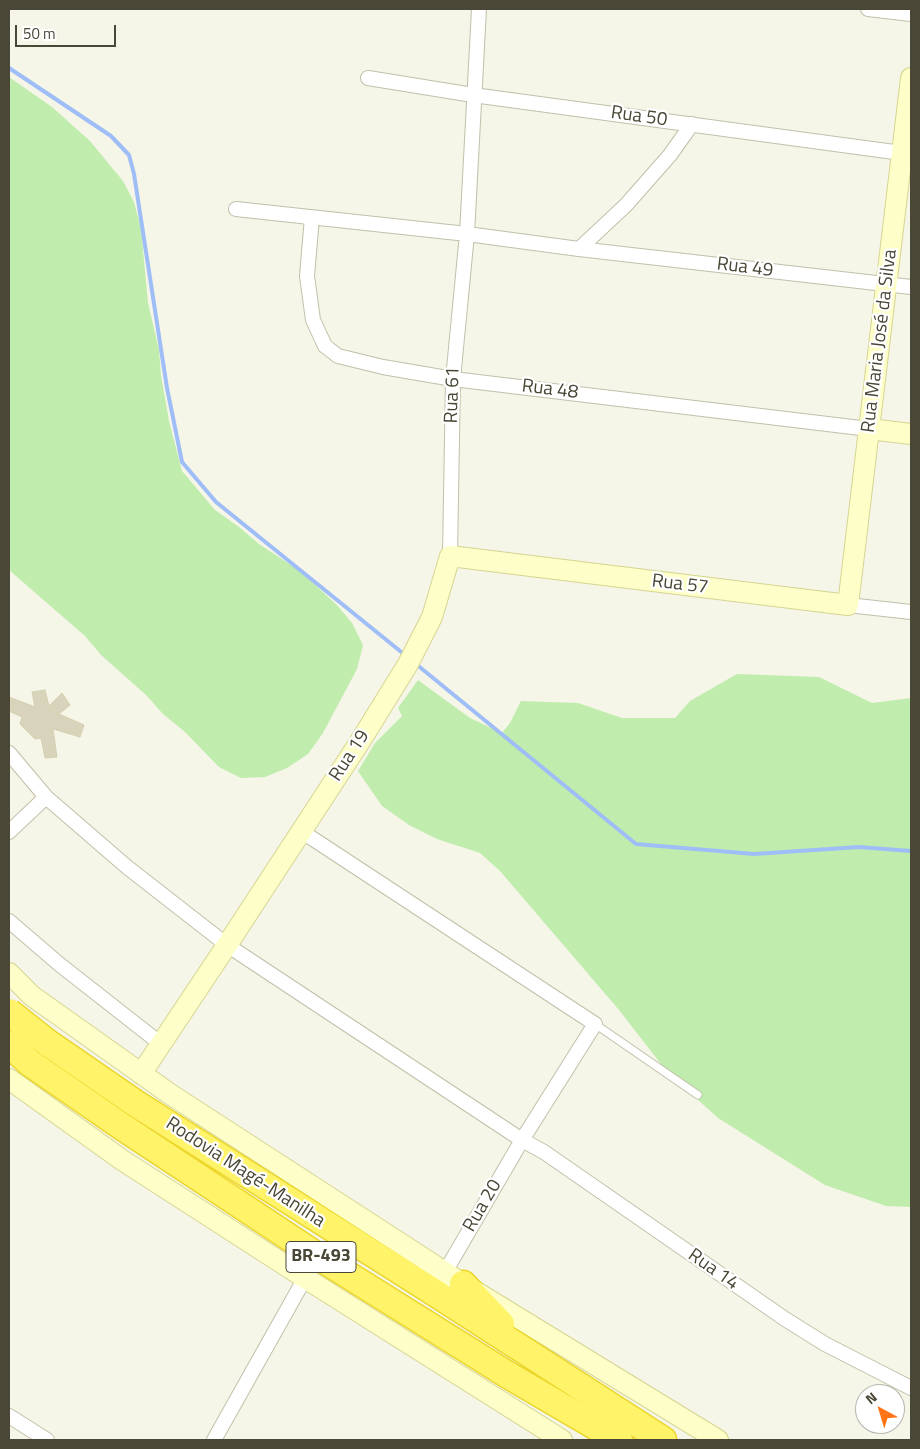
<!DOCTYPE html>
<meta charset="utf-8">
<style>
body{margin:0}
#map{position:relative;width:920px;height:1449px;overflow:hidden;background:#f5f5e8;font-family:"Titillium Web",sans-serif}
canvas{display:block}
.frame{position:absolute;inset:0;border:10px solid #4a4736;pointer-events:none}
.north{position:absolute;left:855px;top:1384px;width:50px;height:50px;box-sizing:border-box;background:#fff;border:1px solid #b7b5af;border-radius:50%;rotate:321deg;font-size:14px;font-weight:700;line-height:20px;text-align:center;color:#4a4736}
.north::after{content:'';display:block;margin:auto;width:18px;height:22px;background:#ff7415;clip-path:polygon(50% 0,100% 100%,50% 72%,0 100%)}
.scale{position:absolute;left:15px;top:25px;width:101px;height:22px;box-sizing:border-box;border:2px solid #4a4736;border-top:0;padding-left:6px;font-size:15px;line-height:18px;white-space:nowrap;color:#4a4736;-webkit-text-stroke:4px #fff;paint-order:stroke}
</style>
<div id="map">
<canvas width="920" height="1449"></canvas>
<div class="frame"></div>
<div class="north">N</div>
<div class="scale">50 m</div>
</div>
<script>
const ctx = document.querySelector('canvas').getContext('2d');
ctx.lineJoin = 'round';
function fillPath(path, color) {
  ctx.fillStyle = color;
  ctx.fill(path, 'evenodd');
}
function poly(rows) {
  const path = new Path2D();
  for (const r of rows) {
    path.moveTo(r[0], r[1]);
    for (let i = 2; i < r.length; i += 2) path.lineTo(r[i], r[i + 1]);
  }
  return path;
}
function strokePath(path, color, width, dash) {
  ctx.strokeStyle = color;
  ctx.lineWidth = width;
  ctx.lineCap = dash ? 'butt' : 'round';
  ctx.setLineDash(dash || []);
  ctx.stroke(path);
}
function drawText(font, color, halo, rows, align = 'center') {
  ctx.font = font + ' "Titillium Web",sans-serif';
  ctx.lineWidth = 4.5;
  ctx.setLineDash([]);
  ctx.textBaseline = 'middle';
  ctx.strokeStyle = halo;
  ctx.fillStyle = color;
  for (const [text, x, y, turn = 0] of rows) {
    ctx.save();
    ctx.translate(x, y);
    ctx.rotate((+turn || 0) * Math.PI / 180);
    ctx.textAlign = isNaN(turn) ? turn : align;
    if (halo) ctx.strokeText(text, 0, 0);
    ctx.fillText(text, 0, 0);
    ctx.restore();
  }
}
const green = poly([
 [9,77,52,107,90,141,123,181,134,202,141,228,148,303,159,350,161,375,169,421,182,471,215,510,239,527,259,544,300,571,337,605,352,623,363,645,357,669,323,733,308,754,287,768,265,777,241,778,219,767,185,732,163,714,146,695,101,655,85,636,9,570],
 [737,674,819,677,872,703,911,698,911,1207,886,1206,825,1185,718,1118,668,1073,619,1010,500,871,480,853,437,839,409,825,382,806,358,771,375,743,402,716,398,708,418,680,470,718,502,733,510,723,521,701,578,703,622,718,675,718,690,701]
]);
const stream = poly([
 [9,68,111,136,129,155,134,174,167,388,182,462,216,502,405,655],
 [416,664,636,844,754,854,859,847,911,851]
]);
const building = poly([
 [45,690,49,706,62,693,70,705,59,714,84,725,80,737,53,729,57,757,45,758,41,738,35,739,20,724,22,717,9,711,9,697,35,707,32,692,45,690]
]);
const lane = poly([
 [595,1024,698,1095]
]);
const street = poly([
 [868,9,911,14],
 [368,78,473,95,909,154],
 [236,209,467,234,579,249,626,205,670,155,692,124],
 [312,217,307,276,313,320,325,346,338,356,383,367,453,379,869,429],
 [579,249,911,287],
 [450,556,453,379,467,234,479,9],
 [848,605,911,612],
 [9,753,46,797,127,867,227,945,522,1140,544,1152,785,1319,825,1344,911,1388],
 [301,831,595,1024,522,1140,445,1272],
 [9,832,46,797],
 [9,921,59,964,161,1044],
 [9,1416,47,1440],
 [214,1440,305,1278]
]);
const secondary = poly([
 [869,429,911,434],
 [9,973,32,996,170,1094,463,1284,718,1440],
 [141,1074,227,945,361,740,408,664,432,617,450,556,848,605,911,78],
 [9,1079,122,1160,305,1278,562,1440]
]);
const highway = poly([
 [48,1043,135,1103,432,1291,663,1440],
 [30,1063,121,1126,313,1253,508,1375,619,1440],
 [463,1284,501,1324]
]);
const highwayBridge = poly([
 [9,1012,48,1043],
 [9,1044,30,1063]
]);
const shields = [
 [321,1257,70]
];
const shieldNames = [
 ["BR-493",321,1257]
];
const streetNames = [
 ["Rua 50",639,117,8],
 ["Rua 49",745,268,7],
 ["Rua Maria José da Silva",880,341,-83],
 ["Rua 48",550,390,7],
 ["Rua 61",453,395,-88],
 ["Rua 57",680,585,7],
 ["Rua 19",350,756,-57],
 ["Rodovia Magé-Manilha",245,1173,33],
 ["Rua 20",483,1206,-60],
 ["Rua 14",713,1270,35]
];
fillPath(green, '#c0edad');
strokePath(stream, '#9fbdf7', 4);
fillPath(building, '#d8d4bc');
strokePath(building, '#d4cfaf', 1);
strokePath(lane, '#c2c0a9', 9);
strokePath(street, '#c2c0a9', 16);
strokePath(secondary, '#d6d592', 22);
strokePath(highway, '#ecd62b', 29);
strokePath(lane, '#fff', 7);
strokePath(street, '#fff', 14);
strokePath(secondary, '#feffc8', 20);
strokePath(highway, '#fff369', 26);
strokePath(highwayBridge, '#ecd62b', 29, []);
strokePath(highwayBridge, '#fff369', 26);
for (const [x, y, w] of shields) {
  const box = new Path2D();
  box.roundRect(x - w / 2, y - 15.5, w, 31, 4);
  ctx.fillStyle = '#fff';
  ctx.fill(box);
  strokePath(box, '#4a4736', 1);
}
drawText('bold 18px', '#4a4736', null, shieldNames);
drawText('19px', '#4a4736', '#fff', streetNames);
</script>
